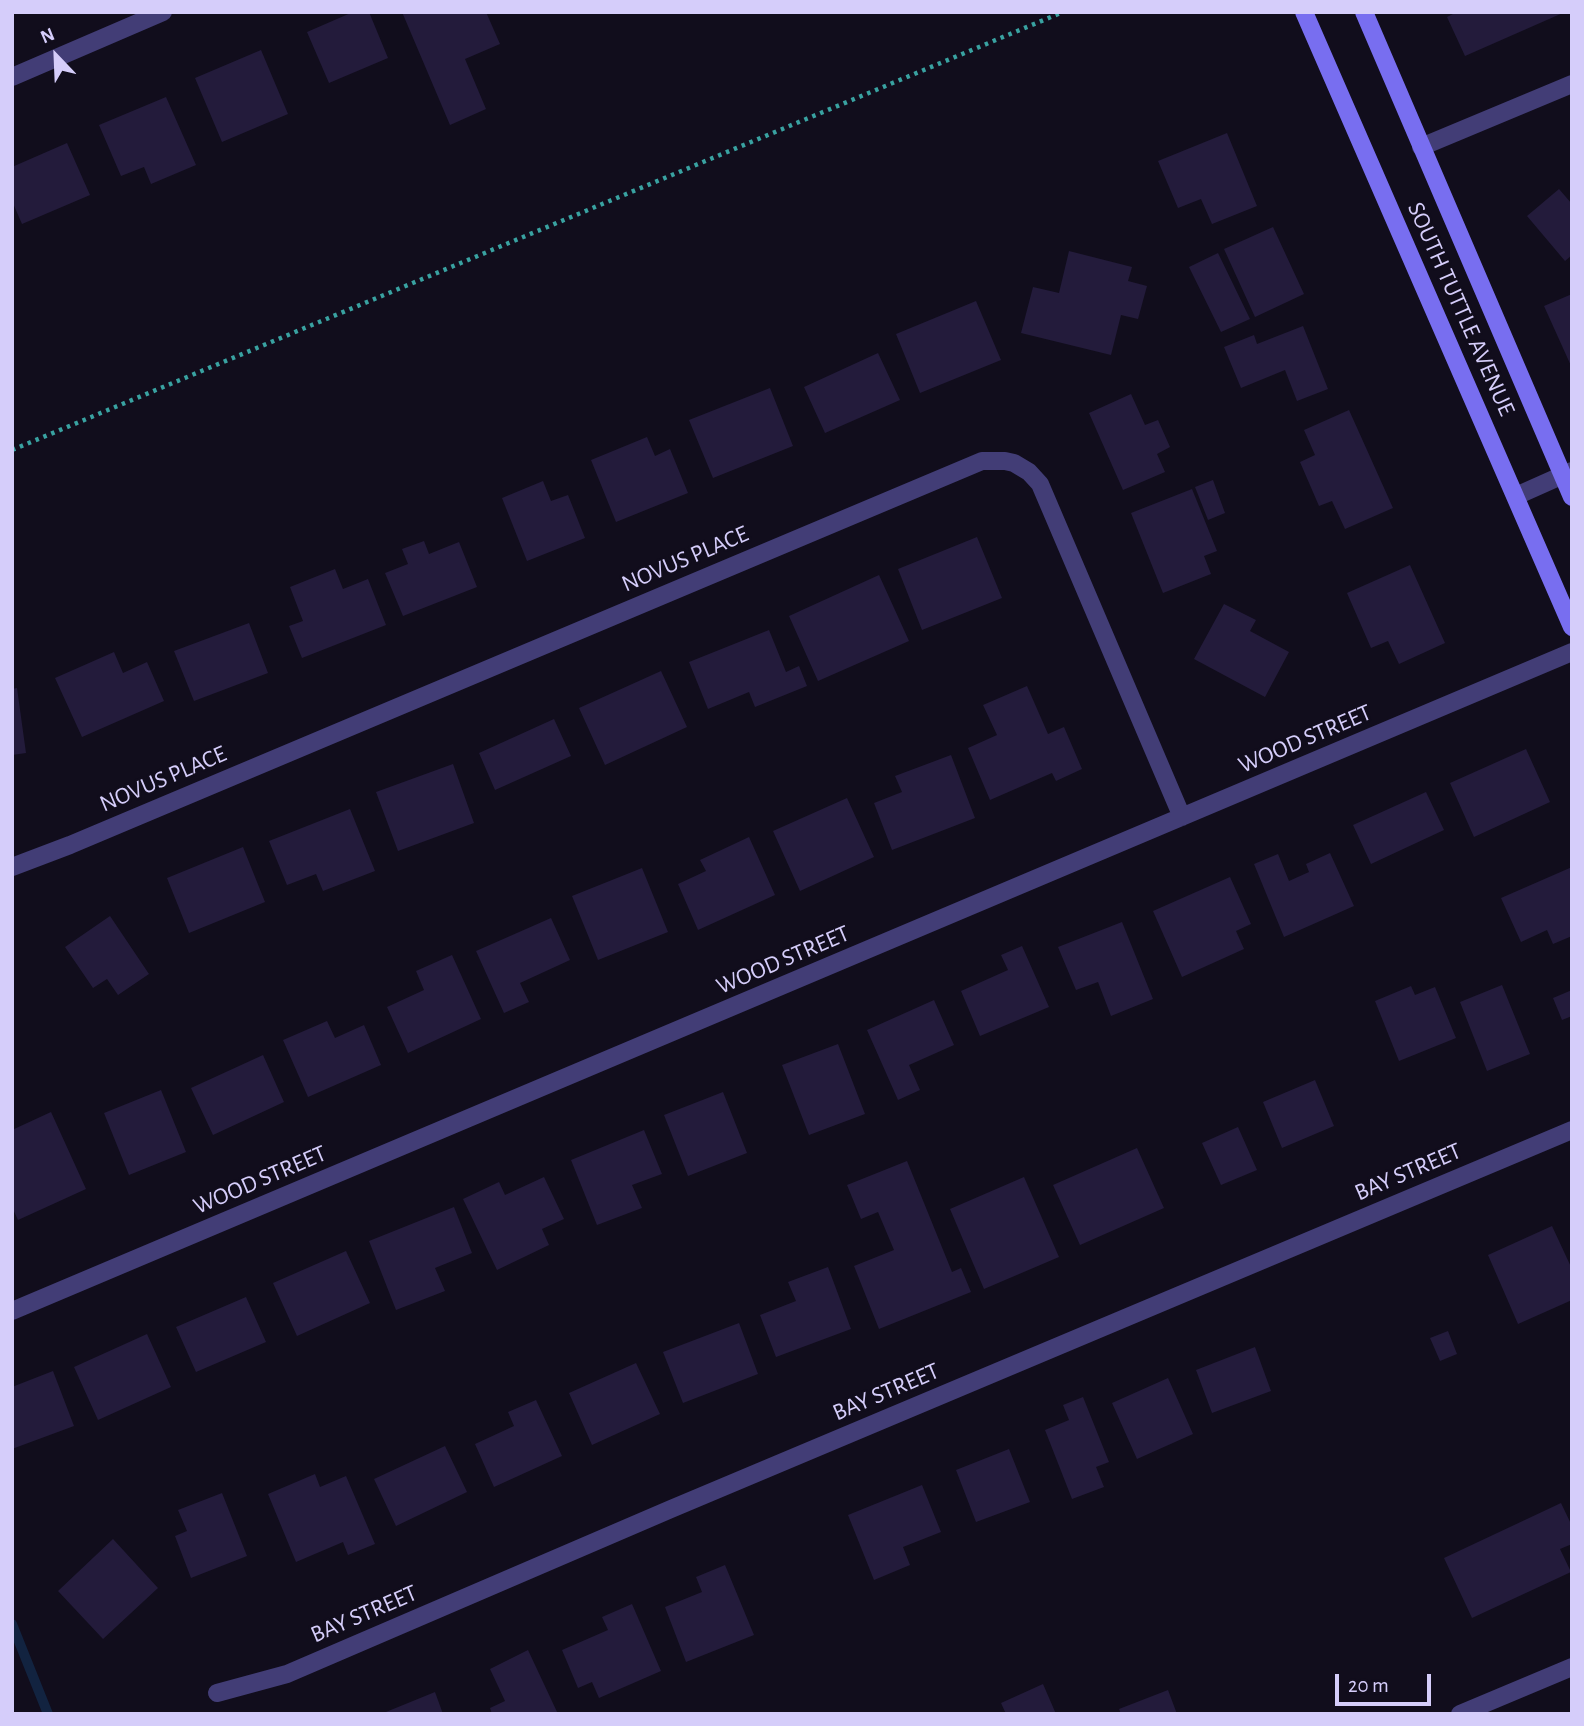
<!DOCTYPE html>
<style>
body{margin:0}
#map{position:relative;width:1584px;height:1726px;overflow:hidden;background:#110d1c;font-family:"Alegreya Sans",sans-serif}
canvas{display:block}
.frame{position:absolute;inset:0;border:14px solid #d5cdfa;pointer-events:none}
.north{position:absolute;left:21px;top:21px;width:70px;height:70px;-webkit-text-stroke:5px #110d1c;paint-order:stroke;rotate:337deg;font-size:19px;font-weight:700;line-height:28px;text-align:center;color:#d5cdfa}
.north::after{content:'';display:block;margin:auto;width:24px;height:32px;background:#d5cdfa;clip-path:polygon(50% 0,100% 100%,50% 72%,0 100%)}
.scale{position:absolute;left:1335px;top:1674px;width:96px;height:32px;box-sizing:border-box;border:4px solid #d5cdfa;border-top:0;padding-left:9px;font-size:21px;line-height:24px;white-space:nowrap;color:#d5cdfa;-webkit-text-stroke:5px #110d1c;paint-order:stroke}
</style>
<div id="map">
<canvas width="1584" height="1726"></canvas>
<div class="frame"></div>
<div class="north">N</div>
<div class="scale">20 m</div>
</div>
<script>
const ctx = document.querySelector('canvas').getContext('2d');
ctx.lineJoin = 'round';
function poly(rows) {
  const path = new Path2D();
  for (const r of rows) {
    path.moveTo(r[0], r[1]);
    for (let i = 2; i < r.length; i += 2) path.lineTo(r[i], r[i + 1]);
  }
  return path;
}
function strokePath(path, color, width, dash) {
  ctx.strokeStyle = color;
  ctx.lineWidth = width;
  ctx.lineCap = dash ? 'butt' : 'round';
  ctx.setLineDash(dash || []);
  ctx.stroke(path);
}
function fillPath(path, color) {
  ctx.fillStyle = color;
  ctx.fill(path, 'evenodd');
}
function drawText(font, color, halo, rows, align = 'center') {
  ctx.font = font + ' "Alegreya Sans",sans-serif';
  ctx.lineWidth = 5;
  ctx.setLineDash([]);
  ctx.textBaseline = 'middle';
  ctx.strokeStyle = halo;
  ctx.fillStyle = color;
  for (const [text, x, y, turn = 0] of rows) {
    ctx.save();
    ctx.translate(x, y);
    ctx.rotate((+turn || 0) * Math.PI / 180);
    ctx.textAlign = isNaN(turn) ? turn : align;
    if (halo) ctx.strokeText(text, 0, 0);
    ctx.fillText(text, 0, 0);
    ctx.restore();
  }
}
const stream = poly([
 [12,1624,48,1714]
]);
const building = poly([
 [353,12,369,12,388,58,329,83,307,32],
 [402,12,486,12,500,44,465,59,486,109,450,125],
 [1457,12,1565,12,1465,56,1447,17],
 [261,50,288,114,222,142,195,78],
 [166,97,196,165,151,184,144,167,121,176,99,125],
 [1227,133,1257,206,1212,224,1201,199,1178,208,1158,161],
 [67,143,90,195,22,224,12,201,12,167],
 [1559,189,1572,204,1572,255,1565,261,1527,216],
 [1273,227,1304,294,1255,317,1224,249],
 [1069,251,1132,267,1128,281,1147,286,1138,319,1121,315,1111,355,1021,333,1033,287,1059,293],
 [1218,253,1250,319,1221,332,1189,267],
 [1572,294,1572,368,1544,306],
 [976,301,1001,360,920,393,896,334],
 [1303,326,1328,389,1297,401,1285,370,1241,388,1224,347,1254,335,1257,344],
 [878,353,900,400,825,433,804,387],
 [770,388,793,446,713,478,689,420],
 [1131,394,1145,425,1158,420,1170,447,1157,454,1165,472,1123,490,1089,413],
 [1349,410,1393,508,1345,529,1332,501,1319,506,1300,462,1315,455,1304,430],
 [647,437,655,456,670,449,688,493,616,522,591,460],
 [1213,480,1225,513,1208,520,1195,487],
 [543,481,551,501,568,495,585,538,527,561,502,498],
 [1192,489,1217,551,1204,556,1211,574,1163,593,1131,513],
 [977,537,1002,598,922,630,898,569],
 [424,541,429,554,459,542,477,587,403,616,385,573,408,564,402,549],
 [1410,565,1445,643,1399,664,1388,641,1371,648,1347,593],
 [335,569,343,589,368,579,386,625,302,658,289,626,303,621,290,587],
 [879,575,909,641,818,681,789,616],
 [1224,604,1256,620,1250,631,1289,652,1265,697,1194,659],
 [249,623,268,673,194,701,174,651],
 [769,630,786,672,799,666,807,686,755,707,749,692,708,709,689,662],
 [114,652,123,673,147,662,164,701,82,737,55,678],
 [661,671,687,727,605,765,579,708],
 [1027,686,1048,734,1064,727,1082,769,1056,781,1052,773,990,800,968,748,997,735,983,705],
 [17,688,26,753,12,755,12,689],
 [554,719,571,756,495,790,479,753],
 [1526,749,1550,802,1474,837,1450,783],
 [951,755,975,818,892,850,874,803,902,792,895,776],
 [453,764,474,823,398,851,376,792],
 [1426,792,1444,830,1371,864,1353,825],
 [847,798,874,857,800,891,773,831],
 [350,809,375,871,323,891,316,874,287,885,269,841],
 [749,837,775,895,698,930,678,884,706,871,700,860],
 [243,847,265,902,189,933,167,878],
 [1330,853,1354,906,1284,937,1254,864,1278,854,1289,881,1309,872,1306,864],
 [1572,867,1572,936,1553,944,1547,930,1521,942,1501,898],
 [642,868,668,932,598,960,572,896],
 [1230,877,1251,924,1236,931,1244,949,1182,977,1153,911],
 [110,916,149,974,118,995,107,979,93,988,65,947],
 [551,918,570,960,520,983,529,1002,504,1013,476,951],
 [1122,922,1153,999,1111,1016,1098,982,1076,990,1058,947],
 [1022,946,1049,1007,980,1036,961,991,1008,970,1001,955],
 [452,955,481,1019,408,1053,387,1007,424,990,416,971],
 [1502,985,1530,1054,1487,1071,1460,1002],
 [1411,986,1415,995,1435,987,1456,1038,1399,1061,1375,1001],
 [1572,990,1572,1016,1562,1020,1553,998],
 [934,1000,954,1045,909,1065,920,1090,898,1100,867,1030],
 [327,1021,335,1038,364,1025,381,1065,308,1097,283,1040],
 [838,1044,865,1114,809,1135,782,1065],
 [263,1055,284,1102,213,1135,191,1088],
 [1315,1080,1334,1126,1282,1148,1263,1102],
 [161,1090,186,1152,129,1175,104,1113],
 [723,1092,747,1153,688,1176,664,1115],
 [51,1112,86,1189,18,1220,12,1207,12,1130],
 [1238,1127,1257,1170,1221,1185,1202,1143],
 [644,1130,662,1174,632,1185,642,1208,597,1225,571,1160],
 [1137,1148,1164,1208,1080,1245,1053,1185],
 [907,1161,952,1272,961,1268,971,1292,879,1329,854,1266,894,1250,878,1212,861,1219,847,1185],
 [544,1177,564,1219,542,1229,549,1245,497,1270,463,1199,499,1182,505,1195],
 [1024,1177,1059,1257,984,1289,950,1209],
 [454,1207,472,1253,435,1268,445,1291,396,1310,369,1241],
 [1552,1226,1572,1269,1572,1300,1518,1324,1488,1255],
 [346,1251,370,1303,297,1336,273,1283],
 [828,1267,851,1329,776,1357,760,1315,796,1301,788,1282],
 [246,1297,266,1342,196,1372,176,1327],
 [739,1323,758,1374,683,1403,663,1352],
 [1448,1331,1457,1354,1440,1361,1430,1338],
 [147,1334,171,1387,98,1420,74,1367],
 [1255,1347,1271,1391,1212,1413,1196,1370],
 [636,1363,660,1414,592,1445,569,1393],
 [53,1371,74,1426,12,1449,12,1387],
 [1168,1378,1193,1434,1137,1459,1112,1403],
 [1083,1397,1109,1462,1096,1467,1104,1487,1072,1499,1045,1430,1069,1420,1063,1405],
 [536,1400,562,1456,494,1487,475,1444,514,1426,508,1412],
 [445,1446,467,1492,396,1526,374,1479],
 [1009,1449,1030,1502,976,1522,956,1470],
 [315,1474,320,1487,346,1476,375,1544,348,1555,343,1542,296,1562,268,1494],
 [922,1485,941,1532,903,1547,910,1565,874,1580,848,1515],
 [222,1493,247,1556,191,1578,175,1536,187,1531,178,1510],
 [1561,1503,1572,1526,1572,1544,1560,1549,1571,1572,1472,1618,1444,1558],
 [113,1539,158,1588,103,1639,58,1591],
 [725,1565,754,1635,686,1662,665,1607,702,1592,696,1577],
 [632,1604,661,1671,599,1698,592,1682,578,1688,562,1650,608,1630,602,1617],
 [528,1650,558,1714,492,1714,490,1708,505,1701,490,1669],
 [1043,1684,1056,1714,1006,1714,1001,1703],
 [1168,1690,1177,1714,1121,1714,1119,1709],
 [435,1692,443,1714,381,1714]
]);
const path = poly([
 [12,450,1063,12]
]);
const street = poly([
 [12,77,163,12],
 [1421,147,1572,84],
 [1516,496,1572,471],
 [12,867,70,845,982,461,1005,461,1014,463,1029,472,1040,484,1182,817],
 [12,1311,1572,652],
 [217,1693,287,1674,671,1509,1572,1130],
 [1460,1714,1572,1667]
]);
const secondary = poly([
 [1304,12,1572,627],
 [1364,12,1572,497]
]);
const streetNames = [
 ["SOUTH TUTTLE AVENUE",1461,309,66],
 ["NOVUS PLACE",685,559,-23],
 ["WOOD STREET",1305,739,-23],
 ["NOVUS PLACE",163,779,-23],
 ["WOOD STREET",783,960,-23],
 ["BAY STREET",1408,1172,-23],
 ["WOOD STREET",260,1180,-23],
 ["BAY STREET",886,1392,-23],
 ["BAY STREET",364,1614,-23]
];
strokePath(stream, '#122340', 10);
fillPath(building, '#231b3b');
strokePath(path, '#39a2a1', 4.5, [3.5, 5]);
strokePath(street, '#423d76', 18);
strokePath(secondary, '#786ef0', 18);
drawText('24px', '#d5cdfa', '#110d1c', streetNames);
</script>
